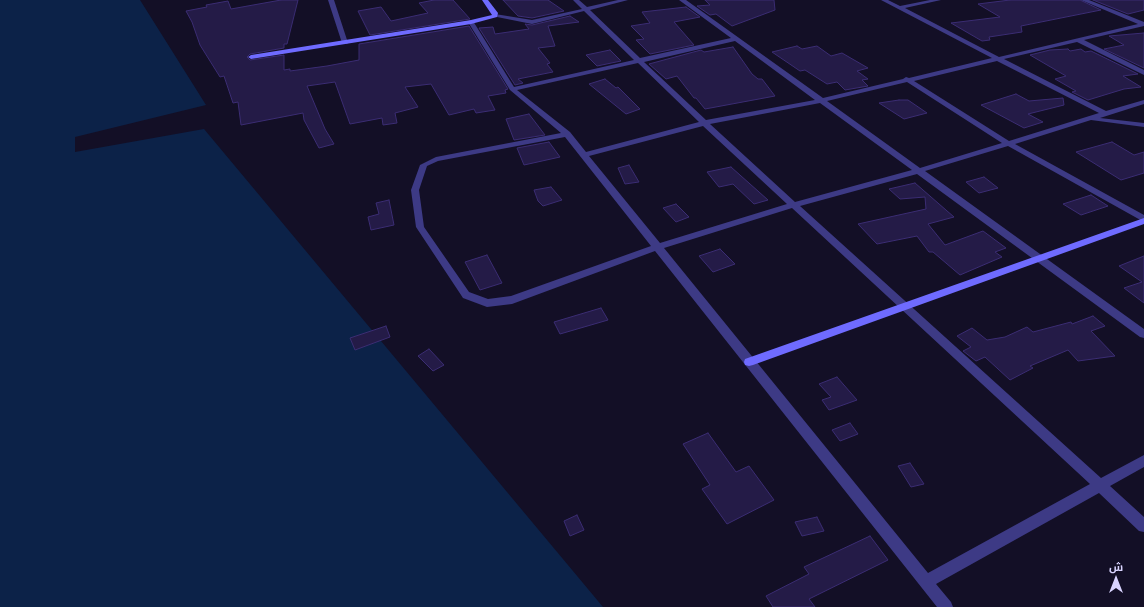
<!DOCTYPE html>
<meta charset="utf-8">
<style>
body{margin:0}
#map{position:relative;width:1144px;height:607px;overflow:hidden;background:#130f26;font-family:"Open Sans",Cairo,sans-serif}
canvas{display:block}
.north{position:absolute;left:1096px;top:559px;width:40px;height:40px;-webkit-text-stroke:3px #130f26;paint-order:stroke;rotate:0deg;font-size:11px;font-weight:700;line-height:16px;text-align:center;color:#d9d4ff}
.north::after{content:'';display:block;margin:auto;width:14px;height:18px;background:#d9d4ff;clip-path:polygon(50% 0,100% 100%,50% 72%,0 100%)}
</style>
<div id="map">
<canvas width="1144" height="607"></canvas>
<div class="north">ش</div>
</div>
<script>
const ctx = document.querySelector('canvas').getContext('2d');
ctx.lineJoin = 'round';
function fillPath(path, color) {
  ctx.fillStyle = color;
  ctx.fill(path, 'evenodd');
}
function poly(rows) {
  const path = new Path2D();
  for (const r of rows) {
    path.moveTo(r[0], r[1]);
    for (let i = 2; i < r.length; i += 2) path.lineTo(r[i], r[i + 1]);
  }
  return path;
}
function strokePath(path, color, width, dash) {
  ctx.strokeStyle = color;
  ctx.lineWidth = width;
  ctx.lineCap = dash ? 'butt' : 'round';
  ctx.setLineDash(dash || []);
  ctx.stroke(path);
}
const water = poly([
 [0,0,140,0,206,105,75,137,75,152,204,129,603,607,0,607]
]);
const building = poly([
 [281,0,298,0,287,44,284,44,284,48,250,54,247,57,250,60,284,55,284,70,290,69,290,71,327,66,359,60,359,44,469,26,508,89,505,90,506,93,488,96,495,110,476,113,474,109,449,115,431,84,405,87,418,107,395,113,397,123,383,125,382,118,350,124,335,82,307,86,325,129,334,144,319,148,304,120,303,113,241,125,238,102,233,103,224,76,220,77,200,45,192,22,186,11,207,7,206,5,228,1,231,9,281,0],
 [434,0,453,0,470,19,370,35,358,11,381,7,391,21,428,13,419,3,434,0],
 [503,0,548,0,564,11,532,18,518,16,503,0],
 [705,0,774,0,775,10,732,26,716,14,710,15,697,6,710,5,705,0],
 [1010,0,1080,0,1101,10,1021,26,1022,32,989,37,990,40,982,41,951,23,1000,17,978,4,1010,0],
 [1093,0,1144,0,1144,10,1128,14,1093,0],
 [686,7,700,17,674,22,694,45,650,54,636,40,644,39,631,26,650,23,642,12,686,7],
 [570,16,579,22,548,26,555,46,538,48,550,63,547,64,553,72,518,79,523,83,515,85,479,28,493,27,495,34,529,29,525,24,532,25,570,16],
 [1144,33,1144,68,1104,49,1124,45,1109,36,1144,33],
 [797,46,802,49,817,46,831,56,842,53,868,68,857,71,868,79,862,80,868,86,845,90,837,82,827,84,805,70,800,71,772,52,797,46],
 [733,47,752,74,758,79,762,79,775,96,705,109,696,98,694,98,677,76,666,79,649,64,701,50,704,52,733,47],
 [1068,49,1070,51,1081,49,1085,52,1091,51,1138,74,1123,76,1141,87,1124,89,1088,100,1072,92,1076,91,1055,79,1066,76,1030,55,1050,50,1068,49],
 [610,50,621,61,597,66,586,55,610,50],
 [605,79,616,88,618,87,640,109,626,114,589,84,605,79],
 [1016,94,1029,101,1063,98,1064,105,1028,114,1043,122,1024,128,981,105,1016,94],
 [899,100,908,100,927,113,904,119,879,103,899,100],
 [529,114,545,135,514,140,506,119,529,114],
 [549,142,560,157,524,165,517,148,549,142],
 [1112,142,1134,155,1144,152,1144,173,1121,180,1076,152,1112,142],
 [629,165,639,182,625,184,618,168,629,165],
 [731,167,768,200,754,204,733,184,719,187,707,172,731,167],
 [984,177,998,188,979,193,966,182,984,177],
 [915,183,954,217,928,224,945,245,983,231,1006,248,995,252,1002,257,960,275,933,252,929,252,917,236,877,244,858,224,926,209,925,197,900,199,889,189,915,183],
 [551,187,562,200,543,206,538,201,534,190,551,187],
 [1091,195,1108,206,1081,215,1063,204,1091,195],
 [389,200,394,225,371,230,368,217,379,214,376,203,389,200],
 [676,204,689,217,676,222,663,208,676,204],
 [720,249,735,264,713,272,699,256,720,249],
 [487,255,502,283,480,290,465,262,487,255],
 [1144,256,1144,303,1124,288,1142,282,1119,266,1144,256],
 [601,308,608,320,560,334,554,322,601,308],
 [1093,316,1105,326,1091,331,1115,356,1078,361,1068,350,1030,366,1033,368,1010,380,985,357,976,361,963,351,971,347,957,336,972,328,987,340,1005,337,1027,327,1033,332,1071,322,1072,324,1093,316],
 [386,326,390,337,355,350,350,338,386,326],
 [429,349,444,365,433,371,418,356,429,349],
 [837,377,857,400,829,410,822,400,831,397,819,384,837,377],
 [850,423,858,434,840,441,832,430,850,423],
 [708,433,736,472,749,466,774,500,727,524,702,489,710,485,683,444,708,433],
 [910,463,924,484,911,487,898,466,910,463],
 [577,515,584,530,570,536,564,521,577,515],
 [817,517,824,531,802,536,795,522,817,517],
 [870,536,888,560,809,599,815,607,773,607,766,596,809,574,804,567,870,536]
]);
const street = poly([
 [328,0,334,0,348,43,347,44,342,43,328,0],
 [573,0,579,0,587,7,618,0,628,0,590,10,640,58,731,38,679,0,686,0,823,98,903,79,906,77,909,78,992,58,881,0,888,0,900,6,930,0,941,0,905,8,999,57,1138,24,1081,0,1089,0,1144,22,1144,26,1084,40,1144,70,1144,75,1077,42,1004,59,1106,111,1144,100,1144,104,1100,118,1144,123,1144,127,1091,120,1015,144,1144,215,1144,222,1008,146,925,171,1144,329,1144,338,1140,337,917,174,800,206,1101,478,1144,455,1144,467,1110,486,1144,517,1144,532,1139,531,1099,493,936,584,951,602,953,607,937,607,655,251,512,304,487,307,463,298,416,227,411,190,420,165,436,157,561,133,510,90,468,22,473,21,514,87,634,60,584,11,532,24,492,16,495,14,532,20,582,9,573,0],
 [735,41,815,100,706,120,644,62,735,41],
 [997,61,1099,113,1009,141,914,81,997,61],
 [638,63,699,122,586,152,570,132,517,90,638,63],
 [907,82,1002,143,920,168,827,101,907,82],
 [820,103,912,170,795,202,710,124,820,103],
 [703,126,787,204,660,243,589,156,703,126],
 [565,137,651,246,511,296,488,299,469,292,424,227,419,190,427,166,438,161,565,137],
 [792,208,1090,484,928,573,664,248,792,208]
]);
const secondary = poly([
 [482,0,488,0,498,13,497,17,471,24,251,59,248,57,251,55,471,20,492,15,482,0],
 [1144,218,1144,224,753,365,749,366,745,365,744,362,745,359,1144,218]
]);
fillPath(water, '#0c2248');
fillPath(building, '#241b47');
strokePath(building, '#3b2d73', 1);
fillPath(street, '#3d3a85');
fillPath(secondary, '#6f6bff');
</script>
